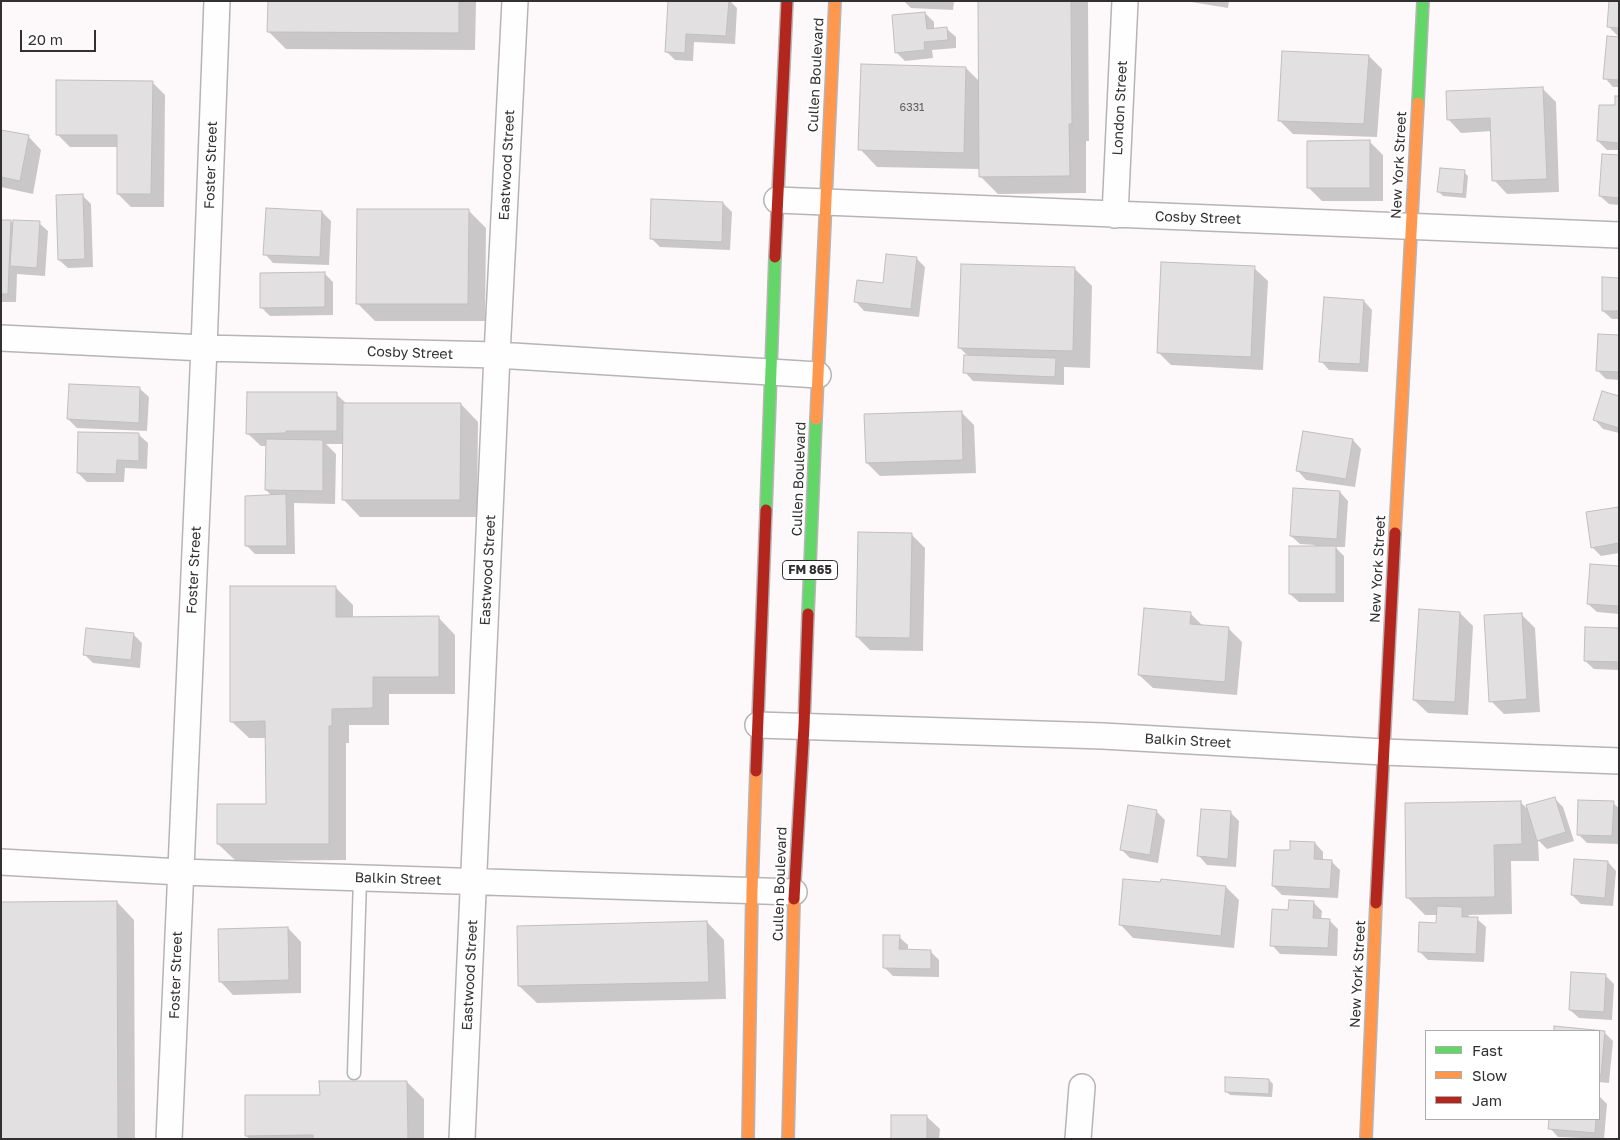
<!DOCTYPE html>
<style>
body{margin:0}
#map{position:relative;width:1620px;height:1140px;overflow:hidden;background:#fdf9fb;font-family:"Golos Text",sans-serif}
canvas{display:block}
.frame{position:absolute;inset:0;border:2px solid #323031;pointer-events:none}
.legend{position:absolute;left:1425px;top:1030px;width:175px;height:90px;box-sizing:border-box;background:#fff;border:1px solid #adacad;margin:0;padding:6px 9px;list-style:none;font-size:15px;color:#323031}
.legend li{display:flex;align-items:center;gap:10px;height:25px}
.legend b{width:25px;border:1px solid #adacad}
.scale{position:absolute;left:20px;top:30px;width:76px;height:22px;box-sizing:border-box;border:2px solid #323031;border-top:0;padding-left:6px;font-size:15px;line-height:18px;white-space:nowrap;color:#323031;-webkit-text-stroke:4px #fff;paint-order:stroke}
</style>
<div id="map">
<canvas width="1620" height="1140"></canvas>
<div class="frame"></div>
<ul class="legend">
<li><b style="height:6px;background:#63d668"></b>Fast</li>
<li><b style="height:6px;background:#ff974d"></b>Slow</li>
<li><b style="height:6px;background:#b3261e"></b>Jam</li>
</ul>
<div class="scale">20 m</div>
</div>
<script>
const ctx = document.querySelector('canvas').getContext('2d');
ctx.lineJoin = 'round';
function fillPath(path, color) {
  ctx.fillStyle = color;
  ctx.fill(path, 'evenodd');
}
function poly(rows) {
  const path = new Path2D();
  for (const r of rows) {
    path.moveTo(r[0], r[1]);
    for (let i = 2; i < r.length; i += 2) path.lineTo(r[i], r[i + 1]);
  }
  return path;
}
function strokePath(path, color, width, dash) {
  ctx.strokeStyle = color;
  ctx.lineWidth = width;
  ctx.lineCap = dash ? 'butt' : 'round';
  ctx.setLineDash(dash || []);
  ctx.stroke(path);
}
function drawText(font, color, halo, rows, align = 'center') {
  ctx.font = font + ' "Golos Text",sans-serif';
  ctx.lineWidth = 4;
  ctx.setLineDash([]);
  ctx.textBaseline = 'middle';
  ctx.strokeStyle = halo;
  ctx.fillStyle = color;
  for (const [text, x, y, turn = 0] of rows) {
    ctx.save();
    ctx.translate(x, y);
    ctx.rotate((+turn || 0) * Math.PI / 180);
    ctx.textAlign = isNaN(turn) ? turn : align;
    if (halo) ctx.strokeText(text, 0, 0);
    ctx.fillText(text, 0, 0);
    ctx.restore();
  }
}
const shadow = poly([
 [269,1,476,1,475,50,286,49,269,32],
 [669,1,730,1,737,8,735,44,694,42,693,61,675,60,666,51],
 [904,1,954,1,953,10,911,8],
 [979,1,1088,1,1089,141,1086,141,1086,193,998,194,981,177,980,169,877,167,860,149,966,68,980,82],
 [1185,1,1229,1,1228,8],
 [1619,1,1619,37,1609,27],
 [925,13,934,22,934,30,947,29,956,37,956,48,932,50,933,58,905,61,896,52],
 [1619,38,1619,87,1613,87,1605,78],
 [1283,52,1369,56,1382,69,1377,137,1293,134,1280,121],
 [152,82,165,95,164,207,131,207,118,194,118,147,70,147,57,134],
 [1543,89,1556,102,1559,192,1507,194,1494,180,1492,131,1461,133,1448,119],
 [1619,97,1619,150,1607,150,1598,141,1616,107],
 [1,131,28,136,41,150,33,194,1,187],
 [1370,142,1383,155,1383,201,1322,201,1309,188],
 [1619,156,1619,205,1609,204,1600,196],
 [1464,172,1468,176,1466,198,1443,196,1439,192],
 [82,195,91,204,93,267,68,268,59,260],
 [723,203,732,212,730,250,660,247,651,238],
 [469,211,486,228,485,321,375,321,357,303],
 [322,212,331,221,329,265,273,263,265,254],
 [1,221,11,221,14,224,39,223,48,231,45,276,17,274,16,302,1,302],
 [916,258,925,267,919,317,864,311,856,302,884,285],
 [1254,268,1268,281,1263,370,1171,365,1158,352],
 [1075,269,1092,286,1090,368,1064,367,1064,385,973,381,965,372,968,356,959,347],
 [324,273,333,282,333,315,270,316,261,307],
 [1619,279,1619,319,1612,319,1603,311],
 [1364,301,1372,310,1368,372,1329,370,1321,361],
 [1619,336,1619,380,1606,379,1597,370],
 [140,389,149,397,147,431,77,428,68,419],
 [336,394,347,404,461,404,478,422,477,517,360,517,343,499,344,444,326,444,336,454,335,504,294,503,295,554,255,554,247,546,272,496,266,490,267,446,261,446,247,433],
 [1619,397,1619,433,1603,429,1595,420],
 [961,412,974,425,976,473,880,476,867,463],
 [139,435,148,443,147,469,125,468,124,482,87,482,78,473],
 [1353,440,1361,449,1355,487,1306,480,1298,471],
 [1340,492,1348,501,1345,547,1335,547,1344,556,1344,602,1299,602,1290,594,1315,545,1300,544,1291,536],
 [1619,508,1619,553,1601,556,1592,547],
 [912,535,925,548,923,651,870,650,857,637],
 [1619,567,1619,614,1597,612,1588,604],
 [335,587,353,605,353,618,438,617,455,635,455,694,389,694,389,725,349,725,349,743,346,743,346,860,236,861,218,844,267,805,267,738,249,738,231,721],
 [1460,613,1473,626,1468,715,1428,713,1414,700],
 [1191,614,1204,627,1229,629,1242,642,1237,695,1153,688,1139,675],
 [1521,614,1535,628,1540,712,1504,714,1491,701],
 [1619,629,1619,670,1594,669,1585,661],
 [133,634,142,643,140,668,93,663,84,654],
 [1554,798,1563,807,1574,841,1547,849,1538,840,1539,861,1511,861,1512,914,1468,915,1470,917,1477,919,1486,927,1484,962,1428,960,1419,951,1437,924,1438,915,1425,915,1408,898,1520,802,1530,811],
 [1613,803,1619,808,1619,844,1587,843,1578,834],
 [1156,811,1165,820,1158,863,1130,858,1121,849],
 [1230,812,1239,821,1236,867,1207,865,1199,856],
 [1315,843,1323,852,1323,861,1331,861,1340,870,1338,898,1282,895,1273,886,1291,852],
 [1608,862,1616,871,1613,906,1581,904,1572,895],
 [1226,887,1239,900,1234,948,1133,938,1120,924],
 [117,902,134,920,135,1139,1,1139],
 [1313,902,1322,911,1321,920,1329,920,1338,929,1337,956,1280,954,1272,945,1289,911],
 [707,922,724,940,726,999,537,1003,519,986],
 [288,928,301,942,301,993,233,995,220,981],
 [899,937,908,945,908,951,930,951,939,960,939,977,893,976,884,967],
 [1605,975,1614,984,1612,1020,1579,1018,1570,1010],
 [1599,1032,1604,1032,1613,1041,1609,1083,1599,1082],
 [1269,1080,1273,1084,1272,1097,1230,1095,1226,1091],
 [407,1082,424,1099,424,1139,250,1139,246,1136,321,1096],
 [1599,1096,1607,1104,1604,1139,1558,1137,1550,1128,1551,1119,1599,1119],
 [926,1116,940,1129,939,1139,892,1139]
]);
const building = poly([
 [268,1,459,1,459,33,267,32,268,1],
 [668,1,729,1,726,36,686,34,685,53,665,52,668,1],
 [978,1,1071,1,1072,124,1069,124,1070,176,979,177,978,1],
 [1609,1,1619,1,1619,28,1607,27,1609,1],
 [925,12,927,29,947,27,948,40,924,42,925,50,895,53,892,15,925,12],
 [1607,36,1619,37,1619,80,1603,79,1607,36],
 [1282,51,1369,55,1364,124,1278,121,1282,51],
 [861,64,966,67,964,153,858,150,861,64],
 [56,80,153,81,151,194,117,194,117,135,56,135,56,80],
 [1543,87,1547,179,1492,181,1490,118,1447,120,1446,91,1543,87],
 [1615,96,1619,96,1619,143,1597,141,1599,105,1615,105,1615,96],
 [1,130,29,135,20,181,1,177,1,130],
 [1370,140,1370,188,1307,188,1307,141,1370,140],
 [1602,154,1619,155,1619,198,1599,196,1602,154],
 [1440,168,1465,170,1463,194,1437,192,1440,168],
 [83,194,85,259,58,260,56,195,83,194],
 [651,199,723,202,722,242,650,239,651,199],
 [266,208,322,211,320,257,263,255,266,208],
 [357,209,469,209,468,304,356,304,357,209],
 [1,220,11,220,8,294,1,294,1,220],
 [13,220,40,221,37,268,10,266,13,220],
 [886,254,917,257,911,309,854,302,857,280,883,283,886,254],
 [1161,262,1255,266,1251,357,1157,353,1161,262],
 [961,264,1075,267,1073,351,958,348,961,264],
 [325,272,325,307,260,308,260,273,325,272],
 [1602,277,1619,278,1619,311,1602,311,1602,277],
 [1324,297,1364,300,1360,364,1319,362,1324,297],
 [1598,334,1619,335,1619,372,1596,371,1598,334],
 [964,355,1056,358,1055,377,963,373,964,355],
 [69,384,140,387,139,423,67,419,69,384],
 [1602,391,1619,396,1619,428,1593,420,1602,391],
 [247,392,337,392,337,431,286,431,286,433,246,434,247,392],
 [343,403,461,403,460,500,342,500,343,403],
 [962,411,963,460,866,463,864,414,962,411],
 [1303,431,1353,439,1346,479,1296,471,1303,431],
 [78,432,139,433,139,461,117,460,116,474,77,473,78,432],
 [266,439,323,440,323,491,265,490,266,439],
 [1293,488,1340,491,1337,539,1290,536,1293,488],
 [286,494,287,546,245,546,245,496,286,494],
 [1619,507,1619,543,1591,548,1586,512,1619,507],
 [858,532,912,533,910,638,856,637,858,532],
 [1289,546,1336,546,1336,594,1289,594,1289,546],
 [1590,564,1619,566,1619,606,1587,604,1590,564],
 [230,586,336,586,336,617,439,616,439,677,373,677,373,708,332,709,332,726,329,726,329,844,217,844,217,804,266,804,265,721,230,722,230,586],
 [1144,608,1191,612,1190,624,1229,627,1225,682,1138,675,1144,608],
 [1419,609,1460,612,1455,702,1413,700,1419,609],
 [1522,613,1527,699,1489,702,1484,615,1522,613],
 [1585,627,1619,628,1619,662,1584,661,1585,627],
 [86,628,134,633,131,660,83,655,86,628],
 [1555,797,1566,832,1537,841,1526,805,1555,797],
 [1578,800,1614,801,1612,836,1577,835,1578,800],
 [1521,801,1522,844,1494,845,1495,897,1406,898,1405,803,1521,801],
 [1128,805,1157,810,1150,855,1120,850,1128,805],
 [1201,809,1231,811,1228,859,1197,856,1201,809],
 [1290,841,1315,842,1314,859,1332,860,1330,889,1272,886,1274,850,1290,850,1290,841],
 [1574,859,1608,861,1605,898,1571,895,1574,859],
 [1123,879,1160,882,1161,879,1226,886,1221,936,1119,925,1123,879],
 [1289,900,1314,901,1313,918,1330,919,1328,948,1270,946,1272,909,1288,910,1289,900],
 [117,901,118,1139,1,1139,1,902,117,901],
 [1437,906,1462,907,1462,917,1478,917,1476,954,1418,952,1419,922,1436,923,1437,906],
 [707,921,709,982,518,986,517,926,707,921],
 [288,927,289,980,219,982,218,929,288,927],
 [883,935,900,935,899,949,931,950,931,969,883,968,883,935],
 [1571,972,1606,974,1604,1012,1569,1010,1571,972],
 [1554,1026,1605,1031,1601,1075,1599,1075,1599,1031,1554,1031,1554,1026],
 [1225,1077,1269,1079,1269,1094,1225,1092,1225,1077],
 [319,1081,407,1081,408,1139,313,1139,313,1135,245,1136,245,1095,320,1095,319,1081],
 [891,1115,927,1115,927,1139,891,1139,891,1115],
 [1549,1119,1596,1119,1595,1133,1548,1129,1549,1119]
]);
const lane = poly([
 [354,1073,360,878]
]);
const street = poly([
 [777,200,1619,235],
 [1115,215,1125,1],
 [1,338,204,348,497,355,818,375],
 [758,725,1103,736,1383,752,1619,761],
 [1,862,180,872,794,892],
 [169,1139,204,348,217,1],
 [462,1139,497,355,515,1],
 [1078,1139,1082,1087]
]);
const fast = poly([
 [1418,103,1423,1],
 [766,510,775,257],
 [808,614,816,419]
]);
const slow = poly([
 [816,419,835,1],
 [1395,533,1418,103],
 [748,1139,752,890,756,771],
 [788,1139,794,899],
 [1366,1139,1376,903]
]);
const jam = poly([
 [775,257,787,1],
 [756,771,766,510],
 [794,899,804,726,808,614],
 [1376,903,1395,533]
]);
const numberNames = [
 ["6331",912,108]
];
const shields = [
 [810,570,55]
];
const shieldNames = [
 ["FM 865",810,570]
];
const streetNames = [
 ["Cullen Boulevard",816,75,-87],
 ["London Street",1120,108,-87],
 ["Foster Street",211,165,-88],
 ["Eastwood Street",507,165,-87],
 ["New York Street",1399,165,-87],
 ["Cosby Street",1198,218,2],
 ["Cosby Street",410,353,2],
 ["Cullen Boulevard",799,479,-88],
 ["New York Street",1378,569,-87],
 ["Foster Street",194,570,-87],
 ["Eastwood Street",488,570,-87],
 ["Balkin Street",1188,741,3],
 ["Balkin Street",398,879,2],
 ["Cullen Boulevard",780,884,-88],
 ["New York Street",1358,974,-87],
 ["Foster Street",176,975,-88],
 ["Eastwood Street",470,975,-87]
];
fillPath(shadow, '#0003');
fillPath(building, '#e3e0e2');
strokePath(building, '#c1bec0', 1);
strokePath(lane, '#b7b4b6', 15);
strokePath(street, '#b7b4b6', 28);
strokePath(fast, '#b7b4b6', 14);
strokePath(slow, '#b7b4b6', 14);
strokePath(jam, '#b7b4b6', 14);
strokePath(lane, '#fffefe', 12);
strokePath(street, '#fffefe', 25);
strokePath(fast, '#63d668', 11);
strokePath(slow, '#ff974d', 11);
strokePath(jam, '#b3261e', 11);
drawText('11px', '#5f5d5e', null, numberNames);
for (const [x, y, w] of shields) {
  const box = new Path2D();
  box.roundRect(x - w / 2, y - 9.5, w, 19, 4);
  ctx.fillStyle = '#fff';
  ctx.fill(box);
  strokePath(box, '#323031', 1);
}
drawText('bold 12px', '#323031', null, shieldNames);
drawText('14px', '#323031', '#fff', streetNames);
</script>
